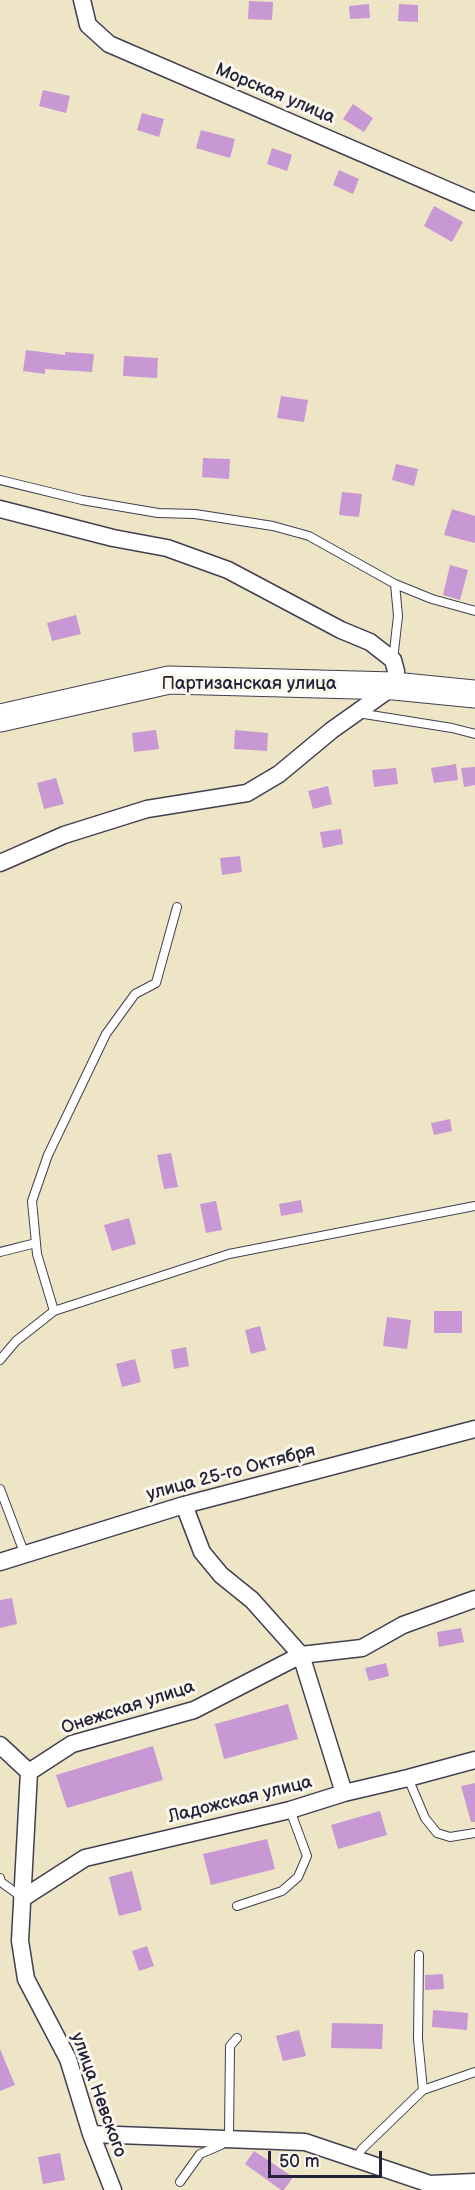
<!DOCTYPE html>
<meta charset="utf-8">
<style>
body{margin:0}
#map{position:relative;width:475px;height:2190px;overflow:hidden;background:#eee5c7;font-family:"Balsamiq Sans",sans-serif}
canvas{display:block}
.scale{position:absolute;left:268px;top:2151px;width:114px;height:27px;box-sizing:border-box;border:3px solid #22223b;border-top:0;padding-left:8px;font-size:18px;line-height:21px;white-space:nowrap;color:#22223b;-webkit-text-stroke:4px #fbf7ec;paint-order:stroke}
</style>
<div id="map">
<canvas width="475" height="2190"></canvas>
<div class="scale">50 m</div>
</div>
<script>
const ctx = document.querySelector('canvas').getContext('2d');
ctx.lineJoin = 'round';
function fillPath(path, color) {
  ctx.fillStyle = color;
  ctx.fill(path, 'evenodd');
}
function poly(rows) {
  const path = new Path2D();
  for (const r of rows) {
    path.moveTo(r[0], r[1]);
    for (let i = 2; i < r.length; i += 2) path.lineTo(r[i], r[i + 1]);
  }
  return path;
}
function strokePath(path, color, width, dash) {
  ctx.strokeStyle = color;
  ctx.lineWidth = width;
  ctx.lineCap = dash ? 'butt' : 'round';
  ctx.setLineDash(dash || []);
  ctx.stroke(path);
}
function drawText(font, color, halo, rows, align = 'center') {
  ctx.font = font + ' "Balsamiq Sans",sans-serif';
  ctx.lineWidth = 6;
  ctx.setLineDash([]);
  ctx.textBaseline = 'middle';
  ctx.strokeStyle = halo;
  ctx.fillStyle = color;
  for (const [text, x, y, turn = 0] of rows) {
    ctx.save();
    ctx.translate(x, y);
    ctx.rotate((+turn || 0) * Math.PI / 180);
    ctx.textAlign = isNaN(turn) ? turn : align;
    if (halo) ctx.strokeText(text, 0, 0);
    ctx.fillText(text, 0, 0);
    ctx.restore();
  }
}
const building = poly([
 [249,1,273,2,272,20,248,19],
 [369,4,370,18,350,19,349,6],
 [399,4,418,5,418,22,398,21],
 [43,90,70,96,66,113,39,106],
 [353,104,373,118,364,132,343,119],
 [142,113,164,119,159,137,137,130],
 [201,130,235,139,230,158,196,148],
 [272,148,292,155,287,171,267,164],
 [339,170,359,179,353,194,333,185],
 [434,206,463,222,452,242,424,226],
 [26,350,65,355,65,352,94,354,92,372,45,369,45,374,23,371],
 [124,356,158,358,157,378,123,376],
 [281,396,308,400,304,422,277,418],
 [203,458,230,459,229,479,202,477],
 [396,464,418,469,414,486,392,480],
 [342,492,362,494,359,517,339,515],
 [452,509,475,516,475,543,444,535],
 [450,565,468,570,460,600,443,595],
 [76,615,81,634,52,641,47,623],
 [156,730,159,749,134,752,132,733],
 [235,730,268,733,267,751,234,749],
 [456,764,458,780,434,783,431,768],
 [475,767,475,785,464,787,461,768],
 [396,768,398,784,374,787,372,770],
 [56,778,64,804,44,809,37,783],
 [328,786,332,804,313,809,308,791],
 [341,829,343,844,323,848,320,832],
 [240,856,242,872,222,875,220,858],
 [450,1119,452,1131,434,1135,431,1123],
 [171,1153,178,1187,164,1189,157,1155],
 [301,1200,303,1212,281,1216,279,1204],
 [216,1201,222,1230,206,1233,200,1204],
 [129,1218,136,1244,112,1251,104,1225],
 [434,1311,462,1311,462,1333,434,1333],
 [387,1317,411,1320,407,1349,383,1346],
 [260,1326,266,1350,251,1354,245,1330],
 [186,1347,189,1366,174,1369,171,1350],
 [135,1359,141,1382,122,1387,116,1364],
 [12,1598,17,1624,0,1628,0,1600],
 [461,1628,464,1642,439,1647,437,1632],
 [386,1663,389,1676,369,1681,365,1668],
 [288,1704,298,1739,224,1759,215,1724],
 [153,1746,163,1780,67,1808,56,1775],
 [475,1783,475,1822,471,1822,461,1786],
 [380,1811,387,1835,338,1849,331,1825],
 [267,1839,275,1869,211,1885,203,1854],
 [132,1871,142,1910,119,1916,109,1877],
 [147,1946,154,1966,139,1971,132,1951],
 [443,1974,444,1989,425,1990,425,1975],
 [433,2010,468,2013,467,2030,432,2027],
 [332,2023,383,2024,382,2049,331,2048],
 [299,2030,306,2056,283,2061,276,2036],
 [0,2049,15,2085,0,2091],
 [254,2151,293,2177,284,2190,281,2190,245,2164],
 [60,2153,65,2180,43,2184,38,2157]
]);
const service = poly([
 [0,480,82,500,158,513,195,514,273,526,309,536,395,584,432,599,475,611],
 [393,660,398,616,395,584],
 [358,713,452,728,475,734],
 [0,1252,36,1243],
 [54,1311,229,1254,475,1206],
 [0,1360,16,1341,54,1311,37,1254,32,1201,48,1155,106,1034,135,994,156,983,177,907],
 [0,1489,25,1555],
 [408,1778,425,1818,437,1833,450,1837,475,1833],
 [0,1878,1,1882,23,1898],
 [237,1906,282,1891,298,1877,307,1856,290,1810],
 [419,1955,418,2039,423,2090],
 [355,2159,362,2149,423,2090,475,2072],
 [180,2182,200,2154,221,2145,227,2140,229,2134,230,2046,237,2038]
]);
const minor = poly([
 [82,0,88,25,109,44,475,202],
 [0,509,113,538,167,548,228,570,341,630,370,642,393,660,396,671,394,686,332,730,279,774,247,793,147,809,64,835,0,863],
 [184,1505,202,1552,221,1575,252,1600,301,1655,344,1793],
 [0,1562,184,1505,475,1429],
 [0,1745,29,1772,20,1941,26,1979,68,2059,91,2134,113,2190],
 [29,1772,72,1744,194,1710,301,1655,362,1648,403,1625,475,1599],
 [23,1898,85,1858,290,1810,344,1793,408,1778,475,1760],
 [91,2134,305,2142,430,2184,475,2182]
]);
const primary = poly([
 [0,718,169,680,394,686,475,694]
]);
const streetNames = [
 ["Морская улица",275,94,23],
 ["Партизанская улица",249,684],
 ["улица 25-го Октября",231,1473,-15],
 ["Онежская улица",128,1708,-18],
 ["Ладожская улица",240,1800,-14],
 ["улица Невского",98,2095,70]
];
fillPath(building, '#c798d3');
strokePath(service, '#413f50', 10);
strokePath(minor, '#413f50', 19);
strokePath(primary, '#413f50', 29);
strokePath(service, '#fff', 8);
strokePath(minor, '#fff', 16);
strokePath(primary, '#fff', 27);
drawText('18px', '#22223b', '#fbf7ec', streetNames);
</script>
